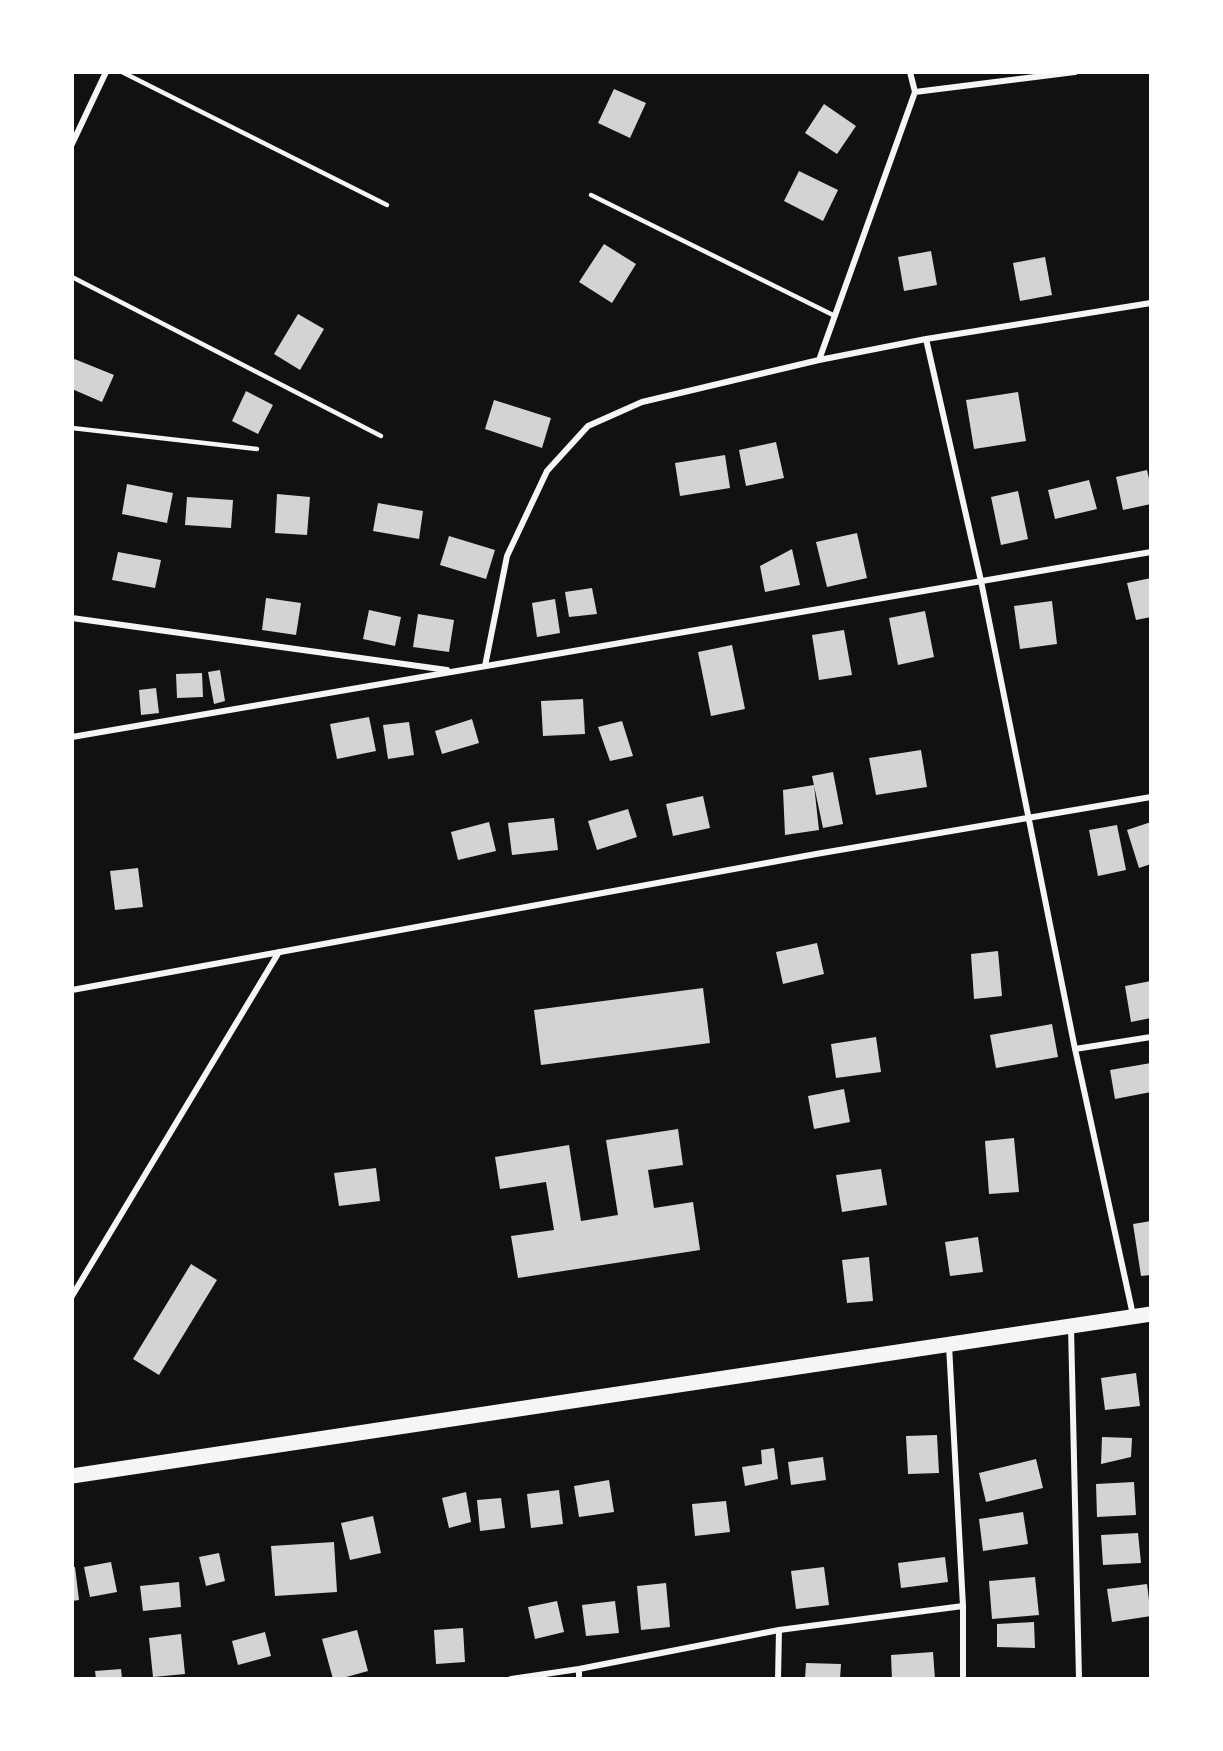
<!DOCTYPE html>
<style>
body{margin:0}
#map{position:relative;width:1223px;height:1751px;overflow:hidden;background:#111;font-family:"Fira Sans",sans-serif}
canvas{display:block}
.frame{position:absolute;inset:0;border:74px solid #fff;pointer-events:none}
</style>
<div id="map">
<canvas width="1223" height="1751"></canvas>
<div class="frame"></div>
</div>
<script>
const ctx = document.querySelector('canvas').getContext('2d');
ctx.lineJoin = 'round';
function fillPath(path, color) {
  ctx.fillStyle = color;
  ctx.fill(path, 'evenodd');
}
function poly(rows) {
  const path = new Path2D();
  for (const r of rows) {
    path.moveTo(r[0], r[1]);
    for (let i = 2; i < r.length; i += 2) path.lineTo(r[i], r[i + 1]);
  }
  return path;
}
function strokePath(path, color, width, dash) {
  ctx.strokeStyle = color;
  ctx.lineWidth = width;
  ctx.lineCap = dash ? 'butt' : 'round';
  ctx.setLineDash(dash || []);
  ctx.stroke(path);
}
const building = poly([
 [614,89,646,103,630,138,598,123],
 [824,104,856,126,837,154,805,133],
 [799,171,838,190,823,221,784,201],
 [604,244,636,264,612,303,579,282],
 [931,251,937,285,904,291,898,257],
 [1045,257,1052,295,1020,301,1013,263],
 [298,314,324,329,300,370,274,354],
 [72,358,114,375,102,402,72,389],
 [246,391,273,405,258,434,232,421],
 [1018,392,1026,441,974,449,966,400],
 [494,400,551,418,542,448,485,429],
 [776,442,784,478,746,486,739,450],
 [725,455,730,488,680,496,675,463],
 [1147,470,1151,487,1151,504,1123,510,1116,477],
 [1089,480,1097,509,1055,519,1048,490],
 [127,484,173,493,167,523,122,514],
 [1018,491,1028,539,1001,545,991,497],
 [277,494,310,497,307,535,275,533],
 [187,497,233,500,231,528,185,525],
 [378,503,423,511,419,539,373,531],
 [857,533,867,578,827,587,816,542],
 [449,536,495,550,486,579,440,565],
 [792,549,800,585,765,592,760,566],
 [118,552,161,560,155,588,112,580],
 [1151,578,1151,617,1136,620,1127,583],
 [592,588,597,614,569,617,565,592],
 [266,598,301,603,296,635,262,630],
 [555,599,560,633,537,637,532,603],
 [1052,601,1057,644,1020,649,1014,606],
 [369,610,401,617,395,646,363,639],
 [925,611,934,657,898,665,889,618],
 [418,614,454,620,449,652,413,647],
 [844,630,852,675,819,680,812,635],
 [732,645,745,709,711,716,698,652],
 [220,670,225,701,214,704,208,672],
 [202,673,203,697,177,698,176,674],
 [156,688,159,713,141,715,139,690],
 [583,699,585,734,543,736,541,701],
 [369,717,376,751,337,759,330,724],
 [472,719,479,743,442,754,435,731],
 [622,721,633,756,610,761,598,727],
 [409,722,414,755,388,759,383,725],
 [921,750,927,787,876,795,869,758],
 [833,772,843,824,823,828,812,776],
 [814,785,819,830,785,835,783,790],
 [703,796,710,828,673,836,666,804],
 [628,809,637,837,597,850,588,821],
 [554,818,558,850,512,855,508,823],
 [489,822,496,851,458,860,451,832],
 [1151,822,1151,864,1139,868,1127,830],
 [1117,825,1126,870,1098,876,1089,830],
 [138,868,143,907,115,910,110,871],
 [817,943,824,974,783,984,776,952],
 [998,951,1002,996,974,999,971,954],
 [1151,981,1151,1018,1131,1022,1125,986],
 [703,988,710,1043,541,1065,534,1010],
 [1052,1024,1058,1057,996,1068,990,1035],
 [876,1037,881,1072,836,1078,831,1044],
 [1151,1063,1151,1092,1115,1099,1110,1070],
 [844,1089,850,1122,814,1129,808,1096],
 [678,1129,683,1165,648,1170,654,1208,693,1202,700,1250,518,1278,511,1236,554,1230,546,1182,500,1189,495,1157,569,1145,581,1221,618,1215,606,1140],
 [1014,1138,1019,1192,989,1194,985,1141],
 [376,1168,380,1201,339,1206,334,1173],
 [881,1169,887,1205,842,1212,836,1175],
 [1151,1221,1151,1275,1141,1276,1133,1224],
 [978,1237,983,1272,950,1276,945,1242],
 [869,1257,873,1301,847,1303,842,1260],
 [191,1264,217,1280,159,1375,133,1359],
 [1136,1373,1140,1406,1105,1410,1101,1378],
 [937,1435,939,1473,908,1474,906,1436],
 [1102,1437,1132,1438,1131,1457,1101,1464],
 [774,1448,778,1479,745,1486,742,1467,762,1464,761,1450],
 [823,1457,826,1480,791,1485,788,1462],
 [1036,1459,1043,1488,986,1502,979,1473],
 [609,1480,614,1512,579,1517,574,1486],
 [1134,1482,1136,1515,1097,1517,1096,1484],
 [559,1490,563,1524,531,1528,527,1494],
 [466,1492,471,1522,449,1528,442,1498],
 [501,1498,505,1528,480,1531,477,1500],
 [726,1501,730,1532,695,1536,692,1504],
 [1023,1512,1028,1544,983,1551,979,1519],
 [373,1516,381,1553,350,1560,341,1523],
 [1138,1533,1141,1563,1103,1565,1101,1535],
 [334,1542,337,1592,275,1596,271,1546],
 [219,1553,225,1581,206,1586,199,1557],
 [945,1557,948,1582,901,1588,898,1563],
 [111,1562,117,1592,90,1597,84,1567],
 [72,1567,75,1567,79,1600,72,1601],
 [824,1567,829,1605,796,1609,791,1571],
 [1035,1577,1039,1615,992,1619,989,1581],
 [179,1582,181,1607,143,1611,140,1586],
 [666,1583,670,1627,641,1630,637,1586],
 [1147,1584,1151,1616,1112,1622,1107,1589],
 [557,1601,564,1632,535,1639,528,1607],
 [615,1601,619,1633,586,1636,582,1605],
 [1034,1622,1035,1648,997,1647,997,1624],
 [463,1628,465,1662,436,1664,434,1630],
 [357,1630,368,1671,339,1679,333,1679,322,1639],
 [265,1632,271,1656,238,1665,232,1641],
 [181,1634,185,1674,153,1677,149,1638],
 [933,1652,935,1679,892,1679,891,1655],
 [806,1663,841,1664,840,1679,805,1679],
 [121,1669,122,1679,96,1679,95,1671]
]);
const service = poly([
 [122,72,387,205],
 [591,195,835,316],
 [72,277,381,436],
 [72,428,257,449]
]);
const minor = poly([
 [910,72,915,92,819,360,926,339,1151,303],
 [915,92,1075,72],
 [72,144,106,72],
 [926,339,981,581,1075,1049,1133,1315],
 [72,618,447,670],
 [485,666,507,556,547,471,588,426,642,402,819,360],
 [72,737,1151,552],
 [72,990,816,854,1151,797],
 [1075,1049,1151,1037],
 [72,1296,279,952],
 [1071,1327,1079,1679],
 [949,1345,963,1606,963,1679],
 [579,1669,579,1679],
 [511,1679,579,1669,779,1630,963,1606],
 [778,1679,779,1630]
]);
const primary = poly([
 [72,1476,1151,1314]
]);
fillPath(building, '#d3d3d3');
strokePath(service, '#f5f5f5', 4.5);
strokePath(minor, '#f5f5f5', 6);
strokePath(primary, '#f5f5f5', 15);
</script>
